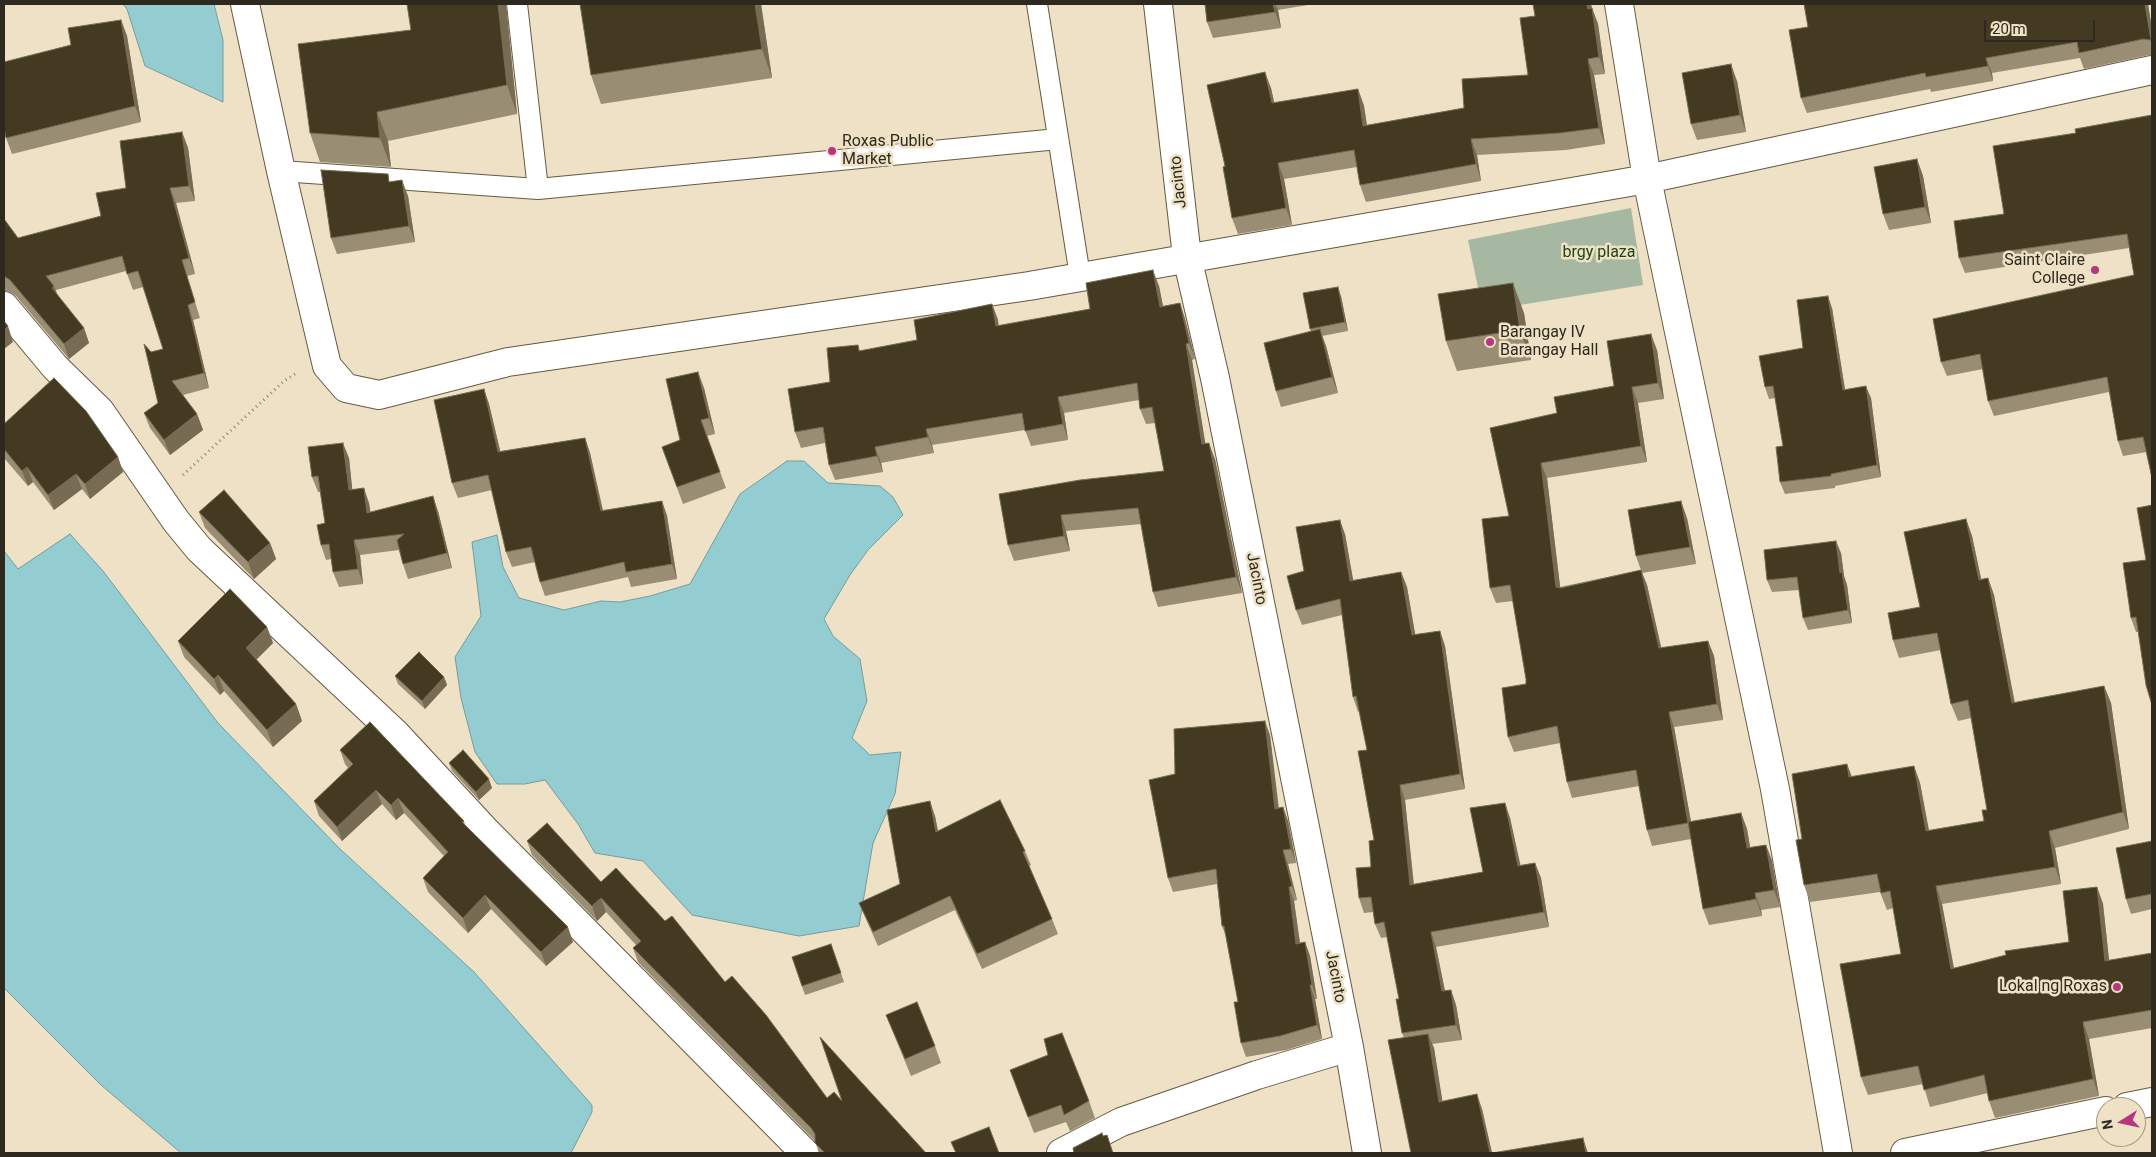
<!DOCTYPE html>
<style>
body{margin:0}
#map{position:relative;width:2156px;height:1157px;overflow:hidden;background:#eee1c5;font-family:Roboto,sans-serif}
canvas{display:block}
.frame{position:absolute;inset:0;border:5px solid #2e291e;pointer-events:none}
.north{position:absolute;left:2096px;top:1097px;width:50px;height:50px;box-sizing:border-box;background:#eee1c5;border:1px solid #a19782;border-radius:50%;rotate:260deg;font-size:14px;font-weight:700;line-height:20px;text-align:center;color:#2e291e}
.north::after{content:'';display:block;margin:auto;width:18px;height:22px;background:#b63680;clip-path:polygon(50% 0,100% 100%,50% 72%,0 100%)}
.scale{position:absolute;left:1984px;top:20px;width:111px;height:22px;box-sizing:border-box;border:2px solid #2e291e;border-top:0;padding-left:6px;font-size:15px;line-height:18px;white-space:nowrap;color:#2e291e;-webkit-text-stroke:4px #eee1c5;paint-order:stroke}
</style>
<div id="map">
<canvas width="2156" height="1157"></canvas>
<div class="frame"></div>
<div class="north">N</div>
<div class="scale">20 m</div>
</div>
<script>
const ctx = document.querySelector('canvas').getContext('2d');
ctx.lineJoin = 'round';
function fillPath(path, color) {
  ctx.fillStyle = color;
  ctx.fill(path, 'evenodd');
}
function poly(rows) {
  const path = new Path2D();
  for (const r of rows) {
    path.moveTo(r[0], r[1]);
    for (let i = 2; i < r.length; i += 2) path.lineTo(r[i], r[i + 1]);
  }
  return path;
}
function strokePath(path, color, width, dash) {
  ctx.strokeStyle = color;
  ctx.lineWidth = width;
  ctx.lineCap = dash ? 'butt' : 'round';
  ctx.setLineDash(dash || []);
  ctx.stroke(path);
}
function drawText(font, color, halo, rows, align = 'center') {
  ctx.font = font + ' Roboto,sans-serif';
  ctx.lineWidth = 5;
  ctx.setLineDash([]);
  ctx.textBaseline = 'middle';
  ctx.strokeStyle = halo;
  ctx.fillStyle = color;
  for (const [text, x, y, turn = 0] of rows) {
    ctx.save();
    ctx.translate(x, y);
    ctx.rotate((+turn || 0) * Math.PI / 180);
    ctx.textAlign = isNaN(turn) ? turn : align;
    if (halo) ctx.strokeText(text, 0, 0);
    ctx.fillText(text, 0, 0);
    ctx.restore();
  }
}
const green = poly([
 [1631,208,1643,285,1483,311,1468,240]
]);
const water = poly([
 [123,4,214,4,223,40,223,102,145,66,127,9,123,4],
 [787,461,804,461,828,483,880,486,893,497,903,515,868,550,850,575,824,619,833,636,860,659,867,701,852,738,870,755,901,752,895,794,873,843,859,926,799,936,692,915,643,861,595,853,578,824,545,780,525,784,497,784,475,752,461,698,455,657,481,616,472,542,497,535,503,567,519,598,564,610,601,601,620,602,650,596,690,584,740,494,787,461],
 [70,534,103,571,218,723,339,848,474,972,592,1105,592,1112,571,1153,181,1153,101,1085,4,988,4,551,18,569,70,534]
]);
const path = poly([
 [183,475,284,381,295,374]
]);
const service = poly([
 [517,4,538,189],
 [1037,4,1080,276],
 [281,171,538,189,1058,139]
]);
const minor = poly([
 [245,4,281,171,327,366,346,388,379,395,508,362,1029,286,1647,179,2152,70],
 [1158,4,1187,257,1215,378,1349,1047,1367,1153],
 [1619,4,1647,179,1775,789,1838,1153],
 [4,306,55,367,100,411,176,521,199,549,396,734,485,830,805,1153],
 [2127,1107,2152,1102],
 [1061,1153,1121,1122,1257,1075,1349,1047],
 [1905,1153,2106,1111]
]);
const wall = poly([
 [407,4,506,4,517,114,388,141,391,167,320,162,310,133,411,30],
 [761,4,772,78,601,104,591,75],
 [1205,4,1314,4,1278,10,1281,28,1213,38,1207,22],
 [1591,4,1592,8,1598,24,1605,74,1594,75,1605,144,1566,150,1477,155,1481,181,1366,202,1360,185,1357,167,1284,179,1292,225,1238,234,1232,218,1225,166,1271,88,1274,103,1358,89,1364,106,1367,125,1464,108,1528,75],
 [1804,4,2148,4,2152,29,2152,55,2149,55,2084,69,2080,58,1992,73,1993,81,1931,92,1930,89,1807,113,1801,98,1808,27],
 [121,20,127,36,141,122,12,154,6,138,71,45],
 [1737,81,1746,132,1697,140,1691,124],
 [2152,115,2147,452,2123,456,2118,441,2109,392,1994,416,1988,401,1983,369,1947,376,1941,362,2134,275,2129,248,1965,273,1959,258,2004,214,2076,133],
 [182,132,188,148,195,201,176,203,195,274,187,276,200,318,193,320,209,388,183,395,197,414,203,430,170,455,150,428,144,413,158,403,151,352,163,349,143,287,133,290,126,271,56,290,57,295,84,328,89,343,69,359,16,296,10,292,4,291,4,219,18,238,101,216,126,188],
 [1917,159,1923,176,1931,223,1889,230,1883,214],
 [391,182,408,196,415,242,337,254,331,238],
 [1159,286,1163,306,1180,303,1185,319,1195,359,1192,360,1205,444,1215,459,1242,593,1158,607,1153,592,1141,524,1066,531,1070,551,1014,561,1008,545,999,494,1164,471,1155,423,1146,424,1140,409,1139,400,1064,413,1068,440,1031,446,1025,430,932,445,934,453,881,463,883,472,835,480,829,465,825,443,801,448,795,432,830,382,858,345,860,351,917,340,992,304,998,320,998,326,1090,309],
 [1341,296,1348,331,1322,336,1326,346,1338,393,1281,407,1276,391,1311,332,1310,329],
 [1832,308,1845,390,1871,398,1881,477,1835,486,1835,488,1785,494,1780,482,1783,446,1775,398,1769,399,1765,387,1803,348],
 [1524,313,1531,360,1457,371,1446,341],
 [1657,350,1664,399,1638,403,1647,462,1547,478,1560,587,1641,570,1636,556,1687,518,1696,564,1642,573,1647,585,1661,648,1708,641,1714,656,1723,720,1674,727,1691,822,1741,813,1747,829,1750,847,1766,845,1772,861,1780,907,1761,910,1762,916,1709,925,1703,909,1691,839,1652,846,1647,830,1639,786,1572,798,1567,782,1560,743,1514,752,1508,737,1526,684,1526,679,1513,601,1496,603,1490,588,1509,516,1557,413,1614,386],
 [704,388,715,434,707,436,726,488,683,504,662,447,680,440],
 [484,389,489,404,500,451,585,438,590,453,603,510,662,501,667,516,677,579,631,587,628,577,545,596,540,582,535,562,512,567,506,552,492,490,458,498,452,483],
 [4,424,118,457,123,472,90,499,82,489,54,510,33,482,28,486,4,458],
 [349,458,352,489,369,503,370,512,438,511,452,568,408,579,403,564,399,550,360,555,363,584,339,587,333,572,331,559,326,560,321,545,325,523,320,492,318,492,312,477],
 [199,512,270,543,276,559,254,579,205,528],
 [1966,519,1972,536,1981,579,1988,578,1994,595,2015,703,2104,686,2111,703,2129,829,2055,848,2061,884,1942,904,1954,968,2069,942,2097,887,2103,904,2109,960,2152,953,2152,1028,2089,1039,2099,1096,1995,1118,1989,1101,1988,1093,1930,1107,1923,1084,1868,1095,1861,1077,1901,954,1893,908,1887,910,1880,892,1810,902,1804,885,1802,839,1852,777,1914,766,1920,783,1929,830,1984,821,1987,810,1971,718,1958,721,1951,704,1941,650,1899,658,1893,640,1920,607],
 [1345,534,1353,581,1401,572,1407,587,1415,635,1440,631,1445,646,1465,789,1405,800,1414,884,1483,872,1505,803,1510,818,1520,865,1535,863,1541,878,1549,927,1436,947,1445,991,1451,990,1456,1005,1462,1040,1432,1044,1434,1048,1442,1102,1482,1109,1492,1153,1588,1153,1411,1153,1404,1038,1402,1033,1399,999,1387,937,1381,938,1375,924,1373,912,1364,913,1359,898,1371,867,1374,840,1367,750,1359,711,1358,712,1353,697,1342,615,1302,625,1296,610,1304,571],
 [1841,553,1844,576,1847,585,1852,623,1808,630,1803,618,1799,590,1772,592,1767,580],
 [2146,560,2138,632,2136,632,2131,618],
 [267,627,273,643,256,660,296,704,302,721,273,747,224,691,220,695,184,657,178,641],
 [395,676,444,677,447,685,425,709,398,684],
 [1270,735,1279,808,1283,807,1288,821,1296,863,1288,864,1297,900,1294,901,1300,943,1305,942,1310,956,1317,999,1315,999,1322,1039,1286,1050,1246,1057,1241,1043,1238,1002,1227,939,1222,926,1217,884,1173,892,1168,878,1175,774],
 [340,750,464,821,465,825,573,942,546,966,491,909,468,933,428,892,423,878,444,856,404,813,396,820,382,804,342,841,319,816,314,801,348,768,345,764],
 [449,763,492,788,479,800,452,771],
 [935,816,938,831,1025,851,1031,865,1029,866,1052,919,1058,934,982,969,955,910,878,946,865,917,859,903,900,884],
 [527,841,601,882,665,921,725,982,827,1098,842,1101,926,1153,819,1153,815,1141,638,962,633,948,636,945,606,912,597,921,532,855],
 [2152,841,2152,909,2131,914,2126,899],
 [831,944,844,982,805,995,792,957],
 [886,1015,935,1046,941,1063,911,1076],
 [1016,1086,1089,1101,1095,1118,1070,1131,1066,1122,1034,1133]
]);
const shadedWall = poly([
 [498,4,506,4,517,114,507,85],
 [755,4,761,4,772,78,762,49],
 [1273,4,1275,4,1278,10,1281,28,1275,12],
 [1587,4,1591,4,1594,25,1588,9],
 [2145,4,2148,4,2152,29,2152,43],
 [1592,8,1598,24,1605,74,1599,57],
 [121,20,127,36,141,122,135,106],
 [1986,58,1992,73,1993,81,1988,66],
 [1588,59,1594,75,1605,144,1599,128],
 [1731,64,1737,81,1746,132,1740,115],
 [1265,72,1271,88,1278,120,1272,103],
 [1358,89,1364,106,1369,142,1363,126],
 [377,112,388,141,391,167,380,138],
 [182,132,188,148,195,201,189,186],
 [1471,139,1477,155,1481,181,1476,164],
 [1917,159,1923,176,1931,223,1925,207],
 [1278,163,1284,179,1292,225,1286,208],
 [402,180,408,196,415,242,409,226],
 [170,188,176,203,195,274,189,258],
 [1153,270,1159,286,1166,322,1160,307],
 [1513,283,1524,313,1531,360,1520,330],
 [54,286,60,302,52,288],
 [1338,287,1341,296,1348,331,1345,322],
 [1828,296,1832,308,1847,402,1843,390],
 [1180,303,1185,319,1195,359,1189,343],
 [992,304,998,320,1001,342,996,326],
 [188,305,193,320,209,388,204,373],
 [8,326,13,342,4,349,4,330],
 [84,328,89,343,69,359,64,344],
 [1320,329,1326,346,1338,393,1332,377],
 [1651,334,1657,350,1664,399,1658,383],
 [1186,344,1192,360,1208,460,1202,444],
 [698,372,704,388,715,434,709,418],
 [1866,386,1871,398,1881,477,1877,465],
 [1632,387,1638,403,1647,462,1641,446],
 [484,389,489,404,504,467,498,452],
 [1058,397,1064,413,1068,440,1063,424],
 [197,414,203,430,170,455,164,440],
 [926,429,932,445,934,453,928,437],
 [585,438,590,453,606,526,601,511],
 [343,443,349,458,354,505,349,490],
 [1209,443,1215,459,1242,593,1236,577],
 [875,447,881,463,883,472,877,456],
 [118,457,123,472,90,499,85,484],
 [1541,463,1547,478,1562,602,1556,587],
 [27,467,33,482,28,486,22,471],
 [76,474,82,489,54,510,48,495],
 [364,488,369,503,373,528,367,513],
 [433,496,438,511,452,568,447,553],
 [662,501,667,516,677,579,672,564],
 [1681,501,1687,518,1696,564,1690,547],
 [1061,515,1066,531,1070,551,1064,536],
 [1966,519,1972,536,1985,597,1979,580],
 [1340,520,1345,534,1356,596,1350,581],
 [354,540,360,555,363,584,358,569],
 [1836,541,1841,553,1844,576,1847,585,1852,623,1848,610,1840,573],
 [270,543,276,559,254,579,248,562],
 [1641,570,1647,585,1665,664,1659,648],
 [1401,572,1407,587,1418,650,1412,635],
 [1988,578,1994,595,2018,721,2012,703],
 [267,627,273,643,252,664,246,648],
 [1440,631,1445,646,1465,789,1460,774],
 [1708,641,1714,656,1723,720,1717,704],
 [218,675,224,691,220,695,214,679],
 [444,677,447,685,425,709,422,701],
 [2104,686,2111,703,2129,829,2123,812],
 [296,704,302,721,273,747,267,730],
 [1669,712,1674,727,1694,839,1688,823],
 [1265,721,1270,735,1280,823,1275,809],
 [1847,764,1854,782,1849,777],
 [1914,766,1920,783,1932,848,1926,831],
 [489,779,492,788,479,800,476,792],
 [1400,785,1405,800,1415,900,1410,885],
 [376,790,382,804,342,841,337,827],
 [398,798,404,813,396,820,391,805],
 [930,801,935,816,941,847,936,832],
 [1505,803,1510,818,1524,881,1518,866],
 [1283,807,1288,821,1296,863,1291,849],
 [1741,813,1747,829,1753,864,1747,848],
 [2049,831,2055,848,2061,884,2055,867],
 [1766,845,1772,861,1780,907,1774,890],
 [1283,850,1288,864,1297,900,1292,886],
 [1535,863,1541,878,1549,927,1544,912],
 [1936,886,1942,904,1957,986,1951,969],
 [1289,887,1294,901,1302,958,1296,944],
 [2097,887,2103,904,2111,978,2105,961],
 [1755,893,1761,910,1762,916,1756,899],
 [485,895,491,909,468,933,463,918],
 [601,898,606,912,597,921,592,906],
 [568,927,573,942,546,966,541,952],
 [1431,932,1436,947,1448,1006,1442,991],
 [1305,942,1310,956,1317,999,1312,985],
 [1310,985,1315,999,1322,1039,1317,1025],
 [1451,990,1456,1005,1462,1040,1456,1025],
 [2083,1022,2089,1039,2099,1096,2093,1079],
 [1428,1034,1434,1048,1445,1117,1439,1102],
 [1477,1094,1482,1109,1492,1153,1490,1153],
 [1583,1138,1588,1153,1586,1153]
]);
const building = poly([
 [407,4,498,4,507,85,377,112,380,138,310,133,298,44,411,30,407,4],
 [580,4,755,4,762,49,591,75,580,4],
 [1205,4,1273,4,1275,12,1207,22,1205,4],
 [1533,4,1587,4,1588,9,1592,8,1599,57,1588,59,1599,128,1560,133,1471,139,1476,164,1360,185,1354,150,1278,163,1286,208,1232,218,1223,167,1225,166,1207,85,1265,72,1272,103,1358,89,1363,126,1464,108,1462,79,1528,75,1520,18,1535,16,1533,4],
 [1804,4,2145,4,2151,40,2143,39,2079,53,2077,42,1986,58,1988,66,1926,77,1925,73,1801,98,1789,30,1808,27,1804,4],
 [121,20,135,106,6,138,4,128,4,62,71,45,68,28,121,20],
 [1731,64,1740,115,1691,124,1682,73,1731,64],
 [2152,115,2152,478,2143,437,2118,441,2107,377,1988,401,1980,354,1941,362,1933,319,2134,275,2127,234,1959,258,1954,221,2004,214,1993,146,2076,133,2075,129,2152,115],
 [182,132,189,186,170,188,189,258,182,260,195,302,188,305,204,373,172,381,197,414,164,440,144,413,158,403,144,344,151,352,163,349,138,271,127,274,122,256,46,276,54,286,52,288,84,328,64,344,10,280,4,276,4,219,18,238,101,216,96,193,126,188,120,141,182,132],
 [1917,159,1925,207,1883,214,1874,167,1917,159],
 [321,170,388,174,389,182,402,180,409,226,331,238,321,170],
 [1153,270,1160,307,1180,303,1189,343,1186,344,1202,444,1209,443,1236,577,1153,592,1138,508,1061,515,1064,536,1008,545,999,494,1080,480,1164,471,1152,407,1140,409,1137,383,1058,397,1063,424,1025,431,1022,413,926,429,928,437,875,447,877,456,829,465,823,427,795,432,788,389,830,382,827,348,858,345,859,351,917,340,914,320,992,304,996,326,1090,309,1086,283,1153,270],
 [1513,283,1520,330,1446,341,1438,294,1513,283],
 [1338,287,1345,322,1310,329,1303,293,1338,287],
 [1828,296,1843,390,1866,386,1877,465,1831,474,1831,476,1780,482,1776,447,1783,446,1773,386,1765,387,1759,356,1803,348,1797,300,1828,296],
 [4,321,8,326,4,330,4,321],
 [1320,329,1332,377,1276,391,1264,343,1320,329],
 [1651,334,1658,383,1632,387,1641,446,1541,463,1556,587,1561,588,1641,570,1659,648,1708,641,1717,704,1669,712,1688,823,1647,830,1636,770,1567,782,1557,726,1508,737,1502,688,1526,684,1526,679,1510,585,1490,588,1482,519,1509,516,1490,428,1557,413,1554,397,1614,386,1607,341,1651,334],
 [698,372,709,418,701,420,720,472,677,487,662,447,680,440,666,379,698,372],
 [54,378,86,411,118,457,85,484,76,474,48,495,27,467,22,471,4,449,4,424,54,378],
 [484,389,498,452,585,438,601,511,662,501,672,564,626,572,624,562,540,582,531,547,506,552,488,475,452,483,434,400,484,389],
 [343,443,349,490,364,488,367,513,433,496,447,553,403,564,397,540,404,534,354,540,358,569,333,572,329,544,321,545,317,525,325,523,318,476,312,477,308,447,343,443],
 [224,490,270,543,248,562,199,512,224,490],
 [1681,501,1690,547,1636,556,1628,510,1681,501],
 [2152,505,2152,705,2146,685,2136,617,2131,618,2123,563,2146,560,2137,508,2152,505],
 [1966,519,1979,580,1988,578,2012,703,2104,686,2123,812,2049,831,2055,867,1936,886,1951,969,2006,955,2005,951,2069,942,2063,891,2097,887,2105,961,2152,953,2152,1010,2083,1022,2093,1079,1989,1101,1984,1075,1924,1090,1918,1066,1861,1077,1840,964,1901,954,1890,891,1881,893,1877,874,1804,885,1796,840,1802,839,1792,774,1847,764,1849,777,1914,766,1926,831,1984,821,1982,810,1987,810,1968,700,1951,704,1937,633,1893,640,1888,613,1920,607,1904,532,1966,519],
 [1340,520,1350,581,1401,572,1412,635,1440,631,1460,774,1400,785,1410,885,1483,872,1470,808,1505,803,1518,866,1535,863,1544,912,1431,932,1442,991,1451,990,1456,1025,1402,1033,1396,999,1399,999,1384,922,1375,924,1371,897,1359,898,1356,868,1371,867,1369,841,1374,840,1358,751,1367,750,1356,696,1353,697,1340,599,1296,610,1287,576,1304,571,1296,527,1340,520],
 [1836,541,1840,573,1842,572,1848,610,1803,618,1797,577,1767,580,1764,550,1836,541],
 [230,589,267,627,246,648,296,704,267,730,218,675,214,679,178,641,230,589],
 [419,652,444,677,422,701,395,676,419,652],
 [1265,721,1275,809,1283,807,1291,849,1283,850,1292,886,1289,887,1296,944,1305,942,1312,985,1310,985,1317,1025,1280,1036,1241,1043,1234,1002,1238,1002,1224,926,1222,926,1216,869,1168,878,1149,780,1175,774,1174,729,1265,721],
 [370,722,464,821,462,822,568,927,541,952,485,895,463,918,423,878,448,852,398,798,391,805,376,790,337,827,314,801,353,764,340,750,370,722],
 [463,750,489,779,476,792,449,763,463,750],
 [1000,800,1025,851,1023,852,1052,919,977,954,950,896,873,932,859,903,900,884,887,810,930,801,936,832,1000,800],
 [1741,813,1747,848,1766,845,1774,890,1755,893,1756,899,1703,909,1688,822,1741,813],
 [547,823,601,882,616,868,665,921,672,916,725,982,732,976,766,1015,827,1098,834,1092,842,1101,820,1037,926,1153,825,1153,815,1143,815,1134,811,1128,633,948,641,941,601,898,592,906,527,841,547,823],
 [2152,841,2152,894,2126,899,2116,848,2152,841],
 [831,944,841,973,802,986,792,957,831,944],
 [917,1002,935,1046,905,1059,886,1015,917,1002],
 [1062,1033,1089,1101,1064,1115,1061,1105,1028,1117,1010,1070,1048,1055,1044,1039,1062,1033],
 [1428,1034,1439,1102,1477,1094,1490,1153,1411,1153,1388,1040,1428,1034],
 [989,1127,999,1153,956,1153,951,1142,989,1127],
 [1102,1133,1103,1136,1107,1135,1113,1153,1074,1153,1073,1148,1102,1133],
 [1583,1138,1586,1153,1492,1153,1583,1138]
]);
const markers = [
 [832,151,5,"#b63680"],
 [2095,270,5,"#b63680"],
 [1490,342,5,"#b63680"],
 [2117,987,5,"#b63680"]
];
const poiNames = [
 ["Roxas Public",842,142],
 ["Market",842,160],
 ["Saint Claire",2085,261,"right"],
 ["College",2085,279,"right"],
 ["Barangay IV",1500,333],
 ["Barangay Hall",1500,351],
 ["Lokal ng Roxas",2107,987,"right"]
];
const streetNames = [
 ["Jacinto",1179,182,-96],
 ["Jacinto",1256,579,79],
 ["Jacinto",1335,977,79]
];
const parkNames = [
 ["brgy plaza",1599,253]
];
fillPath(green, '#a6b8a1');
fillPath(water, '#93cdd2');
strokePath(water, '#759c9c', 1);
strokePath(service, '#655a42', 22);
strokePath(minor, '#655a42', 30);
strokePath(path, '#8c8370', 3, [1, 4]);
strokePath(service, '#fff', 20);
strokePath(minor, '#fff', 28);
fillPath(wall, '#998e74');
fillPath(shadedWall, '#776c53');
fillPath(building, '#443a22');
strokePath(building, '#776c53', 1);
for (const [x, y, r, color] of markers) {
  const dot = new Path2D();
  dot.arc(x, y, r, 0, 2 * Math.PI);
  ctx.fillStyle = color;
  ctx.fill(dot);
  strokePath(dot, '#eee1c5', 2);
}
drawText('16px', '#2e291e', '#eee1c5', poiNames, 'left');
drawText('16px', '#2e291e', '#eee1c5', streetNames);
drawText('16px', '#1e4614', '#eee1c5', parkNames);
</script>
